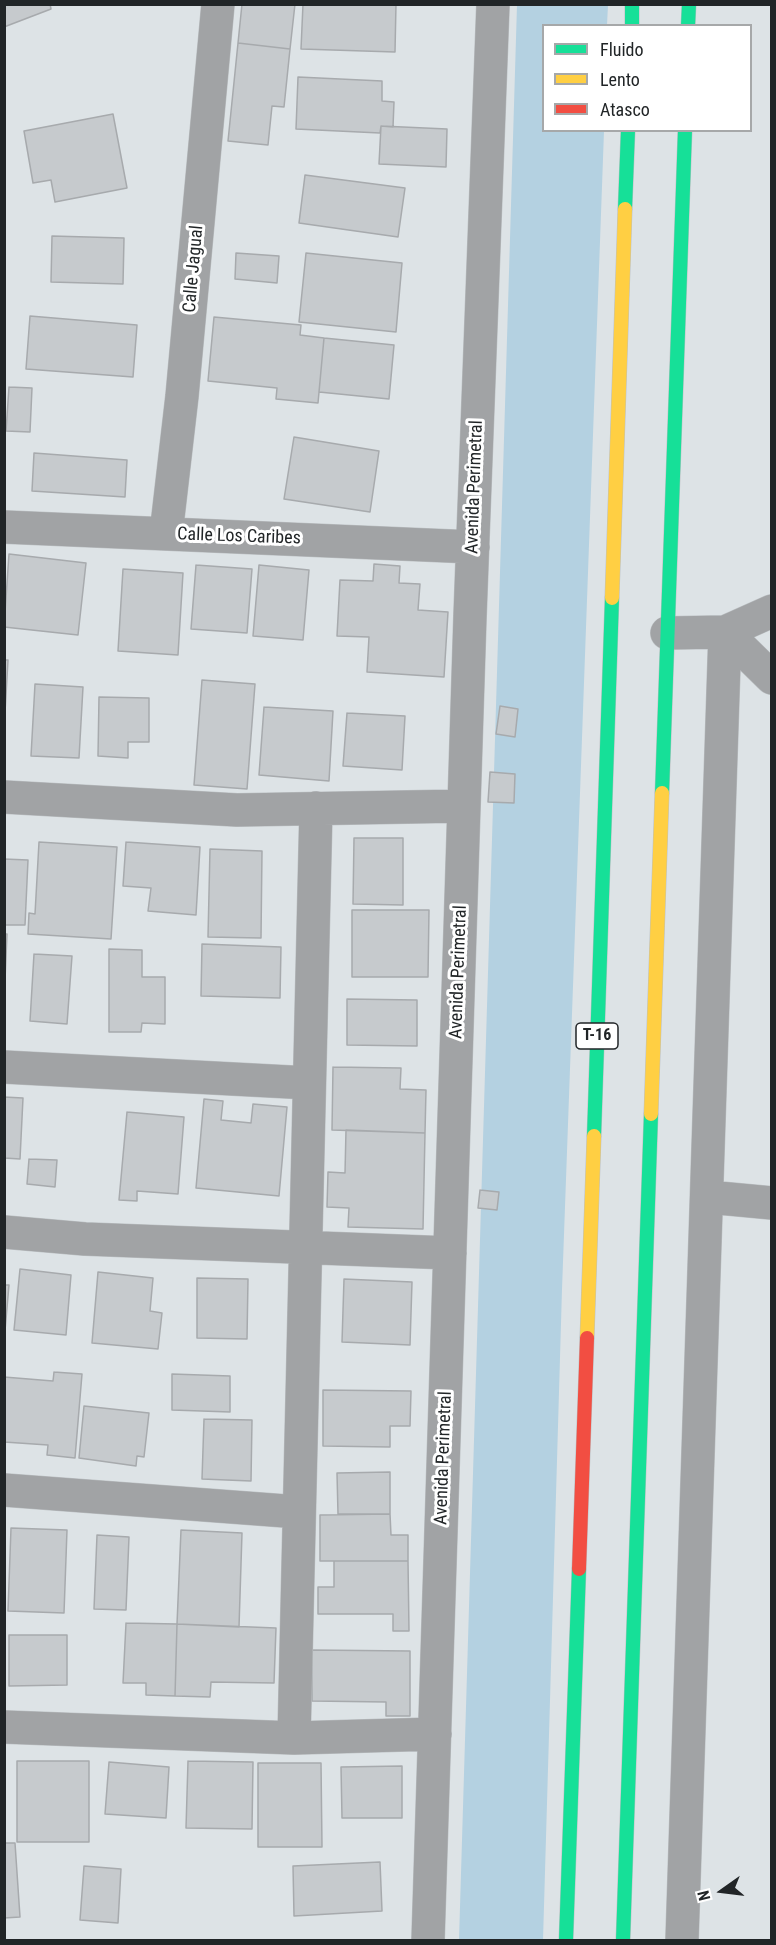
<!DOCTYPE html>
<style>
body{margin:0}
#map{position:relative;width:776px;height:1945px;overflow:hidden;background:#dde3e6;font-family:"Roboto Condensed",sans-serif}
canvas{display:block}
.frame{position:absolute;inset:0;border:6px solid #212527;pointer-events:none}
.legend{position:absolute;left:542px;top:24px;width:210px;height:108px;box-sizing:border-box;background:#fff;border:2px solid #a6a8a9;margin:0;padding:8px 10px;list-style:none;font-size:18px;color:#212527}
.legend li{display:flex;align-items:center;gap:12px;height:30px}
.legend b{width:30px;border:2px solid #a6a8a9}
.north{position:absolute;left:692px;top:1861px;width:60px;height:60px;-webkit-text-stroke:4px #fff;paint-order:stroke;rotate:256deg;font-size:16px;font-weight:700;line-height:24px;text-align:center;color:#212527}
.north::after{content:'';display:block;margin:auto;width:21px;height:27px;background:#212527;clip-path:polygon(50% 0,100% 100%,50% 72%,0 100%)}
</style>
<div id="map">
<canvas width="776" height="1945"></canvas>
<div class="frame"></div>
<ul class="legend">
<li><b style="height:8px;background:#16e098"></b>Fluido</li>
<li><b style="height:8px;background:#ffcf43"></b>Lento</li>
<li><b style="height:8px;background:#f24e42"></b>Atasco</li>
</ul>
<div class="north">N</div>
</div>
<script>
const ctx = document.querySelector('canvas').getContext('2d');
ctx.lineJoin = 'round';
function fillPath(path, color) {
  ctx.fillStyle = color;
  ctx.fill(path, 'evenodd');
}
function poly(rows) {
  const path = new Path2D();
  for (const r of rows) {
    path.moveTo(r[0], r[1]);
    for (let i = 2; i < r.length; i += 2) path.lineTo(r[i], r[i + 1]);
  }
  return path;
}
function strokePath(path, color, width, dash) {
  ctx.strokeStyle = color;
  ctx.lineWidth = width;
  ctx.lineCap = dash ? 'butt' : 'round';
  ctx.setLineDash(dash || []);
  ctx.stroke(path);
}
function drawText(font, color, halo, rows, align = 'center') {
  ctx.font = font + ' "Roboto Condensed",sans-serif';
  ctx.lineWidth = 6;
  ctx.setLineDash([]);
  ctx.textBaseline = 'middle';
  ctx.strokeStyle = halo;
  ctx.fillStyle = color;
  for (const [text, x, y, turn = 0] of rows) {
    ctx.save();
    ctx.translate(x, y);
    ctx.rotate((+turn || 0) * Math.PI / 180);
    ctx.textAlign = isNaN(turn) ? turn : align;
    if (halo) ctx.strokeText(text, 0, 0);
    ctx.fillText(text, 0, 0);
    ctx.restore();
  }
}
const green = poly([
 [517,5,608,5,607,25,544,26,544,130,604,131,562,1289,543,1940,459,1940]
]);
const building = poly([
 [4,4,50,4,51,9,4,27,4,4],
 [242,4,295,4,290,49,238,43,242,4],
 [303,4,396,4,395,52,301,49,303,4],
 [238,43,290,49,284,107,272,106,268,145,228,141,238,43],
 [298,77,382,81,382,101,394,102,393,127,381,126,380,133,296,129,298,77],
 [113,114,127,188,55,202,51,180,33,183,24,131,113,114],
 [381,126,447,129,446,167,379,164,381,126],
 [305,175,405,188,398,237,299,223,305,175],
 [52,236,124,238,123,284,51,282,52,236],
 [236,253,279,256,277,283,235,279,236,253],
 [306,253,402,263,396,332,299,322,306,253],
 [30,316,137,325,133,377,26,369,30,316],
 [214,317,301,325,300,335,324,338,318,403,276,399,277,388,208,381,214,317],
 [324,338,394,345,389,399,319,392,324,338],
 [9,387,32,388,30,432,6,431,9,387],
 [294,437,379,451,370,512,284,499,294,437],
 [34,453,127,460,125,497,32,491,34,453],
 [9,554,86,563,78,635,4,627,9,554],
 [374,564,400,566,399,583,420,584,418,610,448,612,444,677,367,672,369,637,337,636,340,580,373,581,374,564],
 [196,565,252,569,247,633,191,629,196,565],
 [259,565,309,570,303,640,253,636,259,565],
 [123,569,183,573,178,655,118,651,123,569],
 [4,660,8,660,4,730,4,660],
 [202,680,255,684,247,789,194,785,202,680],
 [35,684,83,687,79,758,31,756,35,684],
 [99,697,149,698,149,742,128,742,128,758,98,756,99,697],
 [500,706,518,709,515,737,496,734,500,706],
 [264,707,333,711,329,781,259,775,264,707],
 [347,713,405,716,402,770,343,766,347,713],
 [490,772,515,774,514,803,488,802,490,772],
 [354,838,403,838,403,905,353,904,354,838],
 [39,842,117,847,111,939,28,934,29,913,35,914,39,842],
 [126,842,200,847,196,915,148,911,151,888,123,886,126,842],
 [210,849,262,851,261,938,208,937,210,849],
 [4,859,28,860,25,925,4,925,4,859],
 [352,910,429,910,428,977,352,977,352,910],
 [4,934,7,934,4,1003,4,934],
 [202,944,281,947,280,998,201,996,202,944],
 [109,949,142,950,142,977,165,977,165,1024,142,1023,141,1032,109,1032,109,949],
 [34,954,72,956,67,1024,30,1021,34,954],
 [347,999,417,1000,417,1046,347,1045,347,999],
 [333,1067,401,1068,400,1089,426,1090,425,1133,332,1130,333,1067],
 [4,1097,23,1098,20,1159,4,1158,4,1097],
 [204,1099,223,1101,221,1120,251,1123,253,1104,287,1107,279,1196,196,1188,204,1099],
 [127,1112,184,1117,178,1194,137,1191,137,1201,119,1200,127,1112],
 [346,1130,425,1133,423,1229,348,1227,349,1208,327,1207,328,1172,345,1173,346,1130],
 [29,1159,57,1160,55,1187,27,1184,29,1159],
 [480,1190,499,1192,497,1210,478,1208,480,1190],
 [20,1269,71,1275,66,1335,14,1330,20,1269],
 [98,1272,153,1278,150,1311,162,1313,158,1349,92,1343,98,1272],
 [197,1278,248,1279,247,1339,197,1338,197,1278],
 [344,1279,412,1282,410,1345,342,1342,344,1279],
 [4,1285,9,1285,4,1342,4,1285],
 [54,1372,82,1374,75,1458,47,1455,48,1445,4,1442,4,1377,53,1381,54,1372],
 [172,1374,230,1376,230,1412,172,1410,172,1374],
 [323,1390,411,1391,410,1426,390,1426,390,1447,323,1446,323,1390],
 [84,1406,149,1413,144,1457,137,1456,136,1466,79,1458,84,1406],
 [204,1419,252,1420,251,1481,202,1479,204,1419],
 [390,1472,390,1514,338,1514,337,1473,390,1472],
 [390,1514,391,1535,408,1535,408,1561,320,1561,320,1515,390,1514],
 [11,1528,67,1530,64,1613,8,1611,11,1528],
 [181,1530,242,1533,239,1627,177,1624,181,1530],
 [97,1535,129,1537,126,1610,94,1609,97,1535],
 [334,1561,408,1561,409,1631,393,1631,393,1614,318,1614,318,1587,334,1587,334,1561],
 [126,1623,177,1624,175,1696,146,1695,146,1683,123,1683,126,1623],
 [177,1624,276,1628,274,1683,211,1682,210,1697,175,1696,177,1624],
 [9,1635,67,1635,67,1685,9,1686,9,1635],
 [312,1650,410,1651,410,1716,386,1716,386,1702,312,1701,312,1650],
 [17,1761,89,1761,89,1842,17,1842,17,1761],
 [188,1761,253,1762,252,1829,186,1828,188,1761],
 [109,1762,169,1767,166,1818,105,1814,109,1762],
 [258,1763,321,1763,322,1847,258,1847,258,1763],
 [402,1766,402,1818,342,1818,341,1767,402,1766],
 [4,1843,15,1843,20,1917,4,1918,4,1843],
 [380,1862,382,1911,294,1916,293,1866,380,1862],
 [84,1866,121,1869,118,1923,80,1920,84,1866]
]);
const street = poly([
 [4,527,473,547],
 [166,534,182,396,218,4],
 [725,632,772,678],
 [667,633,725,632,772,611],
 [4,797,237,810,464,806],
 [4,1067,309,1083],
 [708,1197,772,1203],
 [4,1232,85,1239,450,1253],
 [4,1490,299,1512],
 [4,1727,294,1738,435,1734],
 [294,1738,316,808],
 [428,1940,470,616,493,4],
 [682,1940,725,632]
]);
const fast = poly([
 [632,4,632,26],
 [688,26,689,4],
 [625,209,628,130],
 [662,793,685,130],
 [594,1136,612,598],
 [566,1940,579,1569],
 [623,1940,651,1114]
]);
const slow = poly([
 [612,598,625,209],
 [651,1114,662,793],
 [587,1338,594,1136]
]);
const jam = poly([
 [579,1569,587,1338]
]);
const shields = [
 [597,1036,42]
];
const shieldNames = [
 ["T-16",597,1036]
];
const streetNames = [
 ["Calle Jagual",194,269,-85],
 ["Avenida Perimetral",475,487,-88],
 ["Calle Los Caribes",239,537,2],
 ["Avenida Perimetral",459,972,-88],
 ["Avenida Perimetral",444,1458,-88]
];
fillPath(green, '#b4d1e1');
fillPath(building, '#c6cacd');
strokePath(building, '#a7aaad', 1.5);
strokePath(street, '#bcc0c3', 34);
strokePath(fast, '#bcc0c3', 15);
strokePath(slow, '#bcc0c3', 15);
strokePath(jam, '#bcc0c3', 15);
strokePath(street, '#a1a3a5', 33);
strokePath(fast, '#16e098', 14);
strokePath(slow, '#ffcf43', 14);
strokePath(jam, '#f24e42', 14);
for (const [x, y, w] of shields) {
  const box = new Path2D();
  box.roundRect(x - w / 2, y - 13, w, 26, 4.5);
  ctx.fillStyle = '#fff';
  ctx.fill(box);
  strokePath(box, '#212527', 1.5);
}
drawText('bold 16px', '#212527', null, shieldNames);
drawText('18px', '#212527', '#fff', streetNames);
</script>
